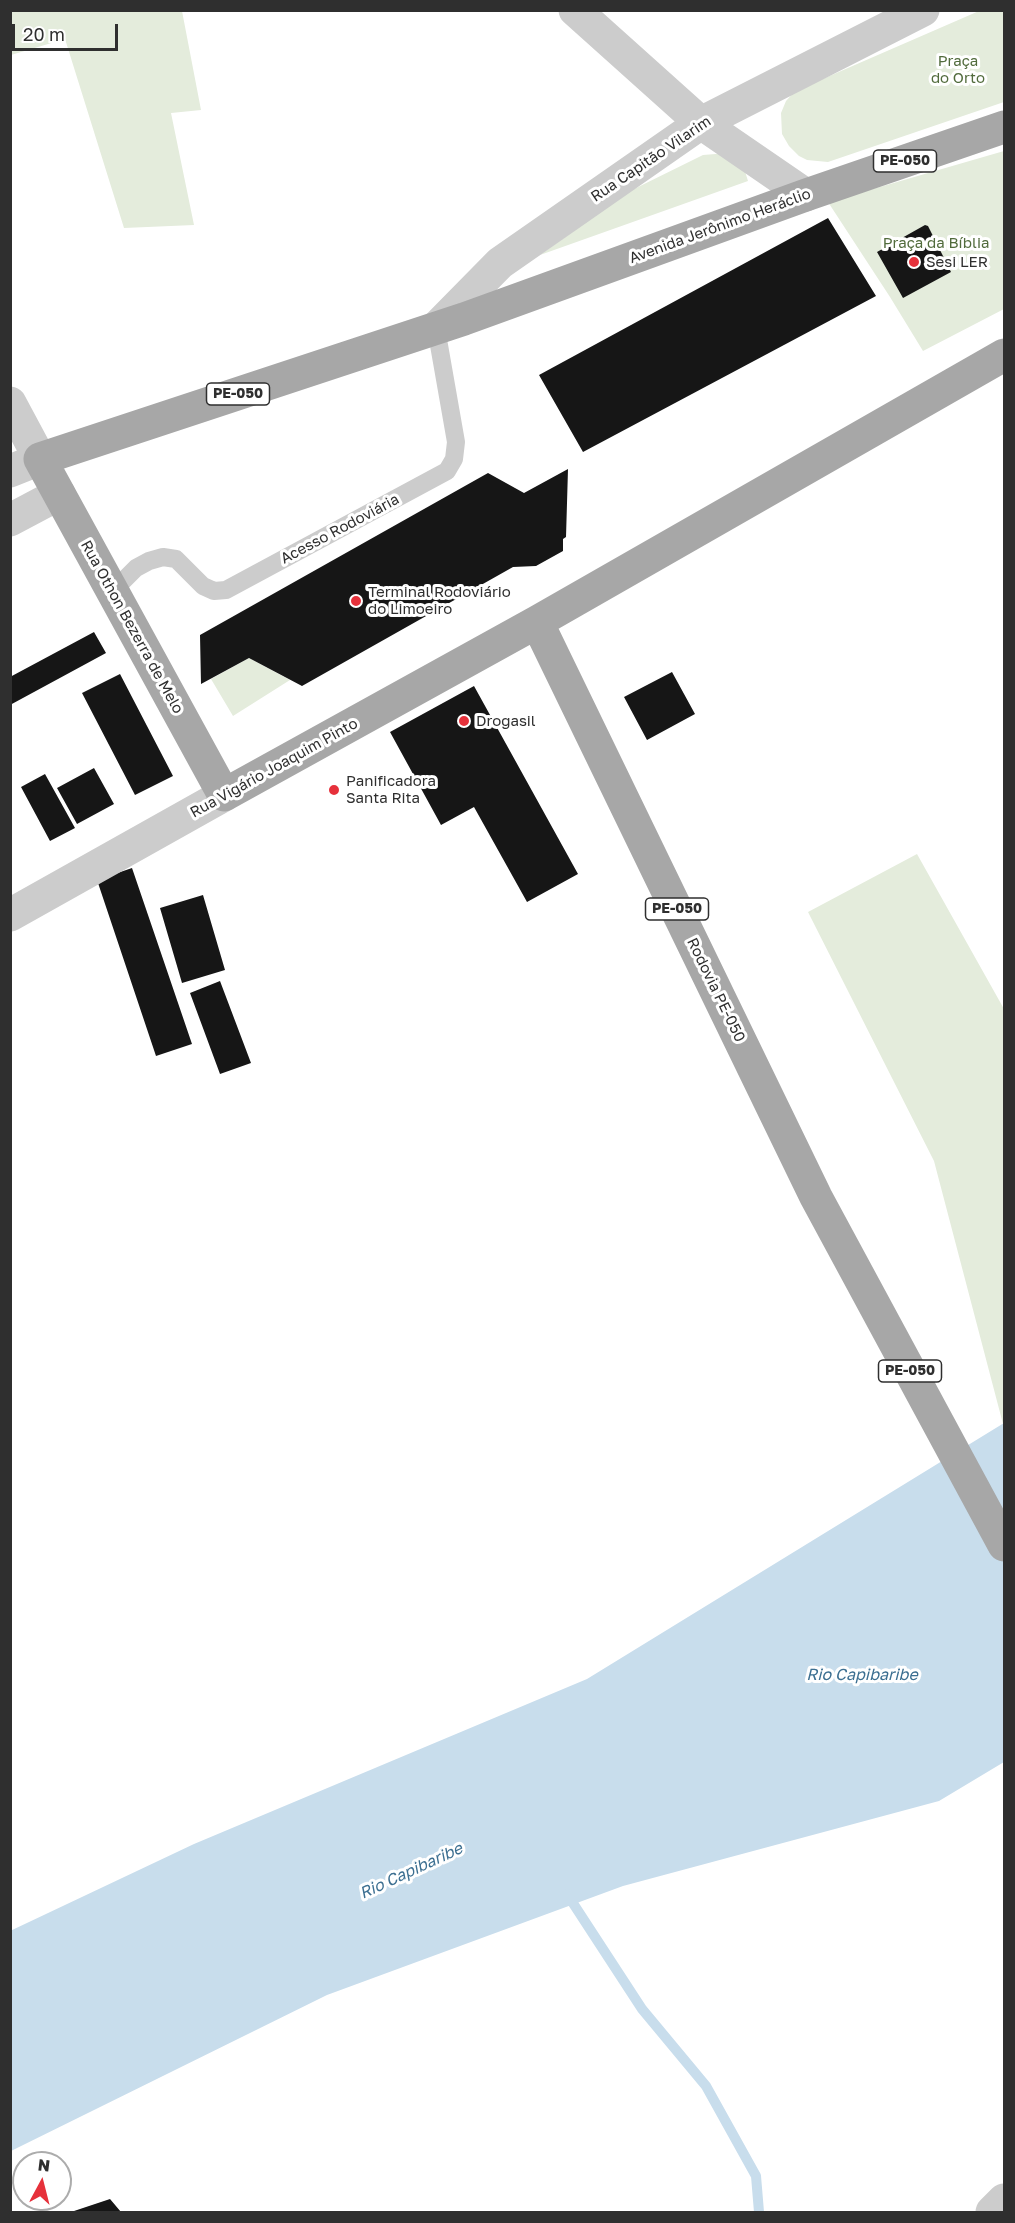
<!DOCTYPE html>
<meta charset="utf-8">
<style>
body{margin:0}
#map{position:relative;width:1015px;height:2223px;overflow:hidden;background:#fff;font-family:"Golos Text",sans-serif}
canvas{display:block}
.frame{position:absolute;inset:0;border:12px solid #2f2f2f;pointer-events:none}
.north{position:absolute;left:12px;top:2151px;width:60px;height:60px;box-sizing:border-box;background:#fff;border:2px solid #acacac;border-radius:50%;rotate:7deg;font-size:16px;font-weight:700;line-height:24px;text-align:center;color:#2f2f2f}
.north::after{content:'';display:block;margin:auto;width:21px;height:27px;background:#e6313b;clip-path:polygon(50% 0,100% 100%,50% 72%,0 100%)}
.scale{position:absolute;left:12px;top:24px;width:106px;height:27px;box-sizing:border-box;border:3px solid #2f2f2f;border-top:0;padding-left:8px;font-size:18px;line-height:21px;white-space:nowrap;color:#2f2f2f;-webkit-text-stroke:4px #fff;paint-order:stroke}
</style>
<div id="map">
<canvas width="1015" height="2223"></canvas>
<div class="frame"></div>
<div class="north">N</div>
<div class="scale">20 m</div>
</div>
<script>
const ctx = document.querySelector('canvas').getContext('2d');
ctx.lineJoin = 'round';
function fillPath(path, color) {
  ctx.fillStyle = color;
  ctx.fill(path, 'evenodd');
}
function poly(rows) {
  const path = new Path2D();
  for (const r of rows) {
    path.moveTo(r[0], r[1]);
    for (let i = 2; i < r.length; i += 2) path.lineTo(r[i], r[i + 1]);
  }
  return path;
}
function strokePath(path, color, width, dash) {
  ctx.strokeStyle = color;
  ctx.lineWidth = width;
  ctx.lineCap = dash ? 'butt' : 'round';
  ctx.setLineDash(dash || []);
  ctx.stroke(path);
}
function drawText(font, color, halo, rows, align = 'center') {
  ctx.font = font + ' "Golos Text",sans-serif';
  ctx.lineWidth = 6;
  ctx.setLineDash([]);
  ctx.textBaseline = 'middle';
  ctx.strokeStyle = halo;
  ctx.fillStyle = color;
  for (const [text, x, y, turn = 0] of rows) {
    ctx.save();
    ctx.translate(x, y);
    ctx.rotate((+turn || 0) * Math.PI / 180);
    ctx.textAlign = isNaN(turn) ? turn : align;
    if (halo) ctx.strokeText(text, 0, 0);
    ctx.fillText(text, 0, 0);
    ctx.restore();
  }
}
const green = poly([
 [11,10,182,11,201,110,171,113,194,225,124,228,65,39,11,55],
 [979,11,1004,11,1004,102,828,162,807,160,799,156,789,146,782,134,781,113,786,101,795,91],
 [1004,151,1004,309,923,351,890,297,828,202],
 [728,153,743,165,748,181,540,255,630,191,703,155],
 [249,658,290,680,233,716,211,679],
 [917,854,1004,1009,1004,1423,1003,1424,934,1161,808,912]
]);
const water = poly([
 [1004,1423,1004,1762,939,1801,623,1886,327,1995,11,2151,10,1931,194,1844,587,1679]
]);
const stream = poly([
 [567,1894,642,2009,706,2086,756,2176,759,2212]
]);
const building = poly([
 [828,218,876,296,583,452,539,375],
 [925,225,928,226,951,272,903,298,877,252],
 [568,469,566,537,563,539,563,551,536,566,513,567,302,686,249,658,201,684,200,635,488,473,524,493],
 [94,632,106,653,10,705,10,677],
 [672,672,695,714,647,740,624,697],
 [120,674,173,776,135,795,82,693],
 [474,686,578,874,527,902,474,807,441,825,390,732],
 [94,768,114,804,77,824,57,788],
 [45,774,75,828,50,841,21,787],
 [132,868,192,1044,156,1056,97,880],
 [203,895,225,970,182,983,160,908],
 [220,981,251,1063,220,1074,190,993],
 [110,2199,121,2212,71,2212]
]);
const service = poly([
 [112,592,136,568,149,561,163,557,176,559,203,586,214,591,226,590,447,471,454,459,456,442,436,328]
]);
const minor = poly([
 [436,328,500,263,701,123,923,10],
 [10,403,40,459]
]);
const tertiary = poly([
 [575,10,701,123,806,195],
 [10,471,40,459],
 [10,520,59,494],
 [10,915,224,795],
 [992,2212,1004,2200]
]);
const primary = poly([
 [1004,127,806,195,464,319,40,459,224,795,537,622,1004,355],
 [537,622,816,1197,1004,1545]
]);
const markers = [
 [914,262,6,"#e6313b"],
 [356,601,6,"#e6313b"],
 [464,721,6,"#e6313b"],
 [334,790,6,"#e6313b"]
];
const shields = [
 [905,161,63],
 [238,394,63],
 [677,909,63],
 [910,1371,63]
];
const shieldNames = [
 ["PE-050",905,161],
 ["PE-050",238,394],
 ["PE-050",677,909],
 ["PE-050",910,1371]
];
const parkNames = [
 ["Praça",958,61],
 ["do Orto",958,78],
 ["Praça da Bíblia",936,243]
];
const streetNames = [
 ["Rua Capitão Vilarim",651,159,-34],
 ["Avenida Jerônimo Heráclio",720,226,-20],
 ["Acesso Rodoviária",340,529,-28],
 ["Rua Othon Bezerra de Melo",132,627,61],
 ["Rua Vigário Joaquim Pinto",274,768,-29],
 ["Rodovia PE-050",716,990,64]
];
const poiNames = [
 ["Sesi LER",926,262],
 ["Terminal Rodoviário",368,592],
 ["do Limoeiro",368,609],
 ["Drogasil",476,721],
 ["Panificadora",346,781],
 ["Santa Rita",346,798]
];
const waterNames = [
 ["Rio Capibaribe",862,1675],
 ["Rio Capibaribe",411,1871,-25]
];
fillPath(green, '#e4ecdc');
fillPath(water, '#c8ddec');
strokePath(stream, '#c8ddec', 10);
fillPath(building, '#161616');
strokePath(service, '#ccc', 18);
strokePath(minor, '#ccc', 33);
strokePath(tertiary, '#ccc', 33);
strokePath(primary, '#a7a7a7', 33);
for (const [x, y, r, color] of markers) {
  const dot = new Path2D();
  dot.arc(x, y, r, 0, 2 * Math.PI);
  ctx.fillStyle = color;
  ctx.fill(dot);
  strokePath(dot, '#fff', 2);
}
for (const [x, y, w] of shields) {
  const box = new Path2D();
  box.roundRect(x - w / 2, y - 11, w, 22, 4.5);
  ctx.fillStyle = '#fff';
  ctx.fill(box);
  strokePath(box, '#2f2f2f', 1.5);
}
drawText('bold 14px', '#2f2f2f', null, shieldNames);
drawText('15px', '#516b3c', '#fff', parkNames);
drawText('15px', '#2f2f2f', '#fff', streetNames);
drawText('15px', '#2f2f2f', '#fff', poiNames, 'left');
drawText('italic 16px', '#3c6f91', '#fff', waterNames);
</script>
